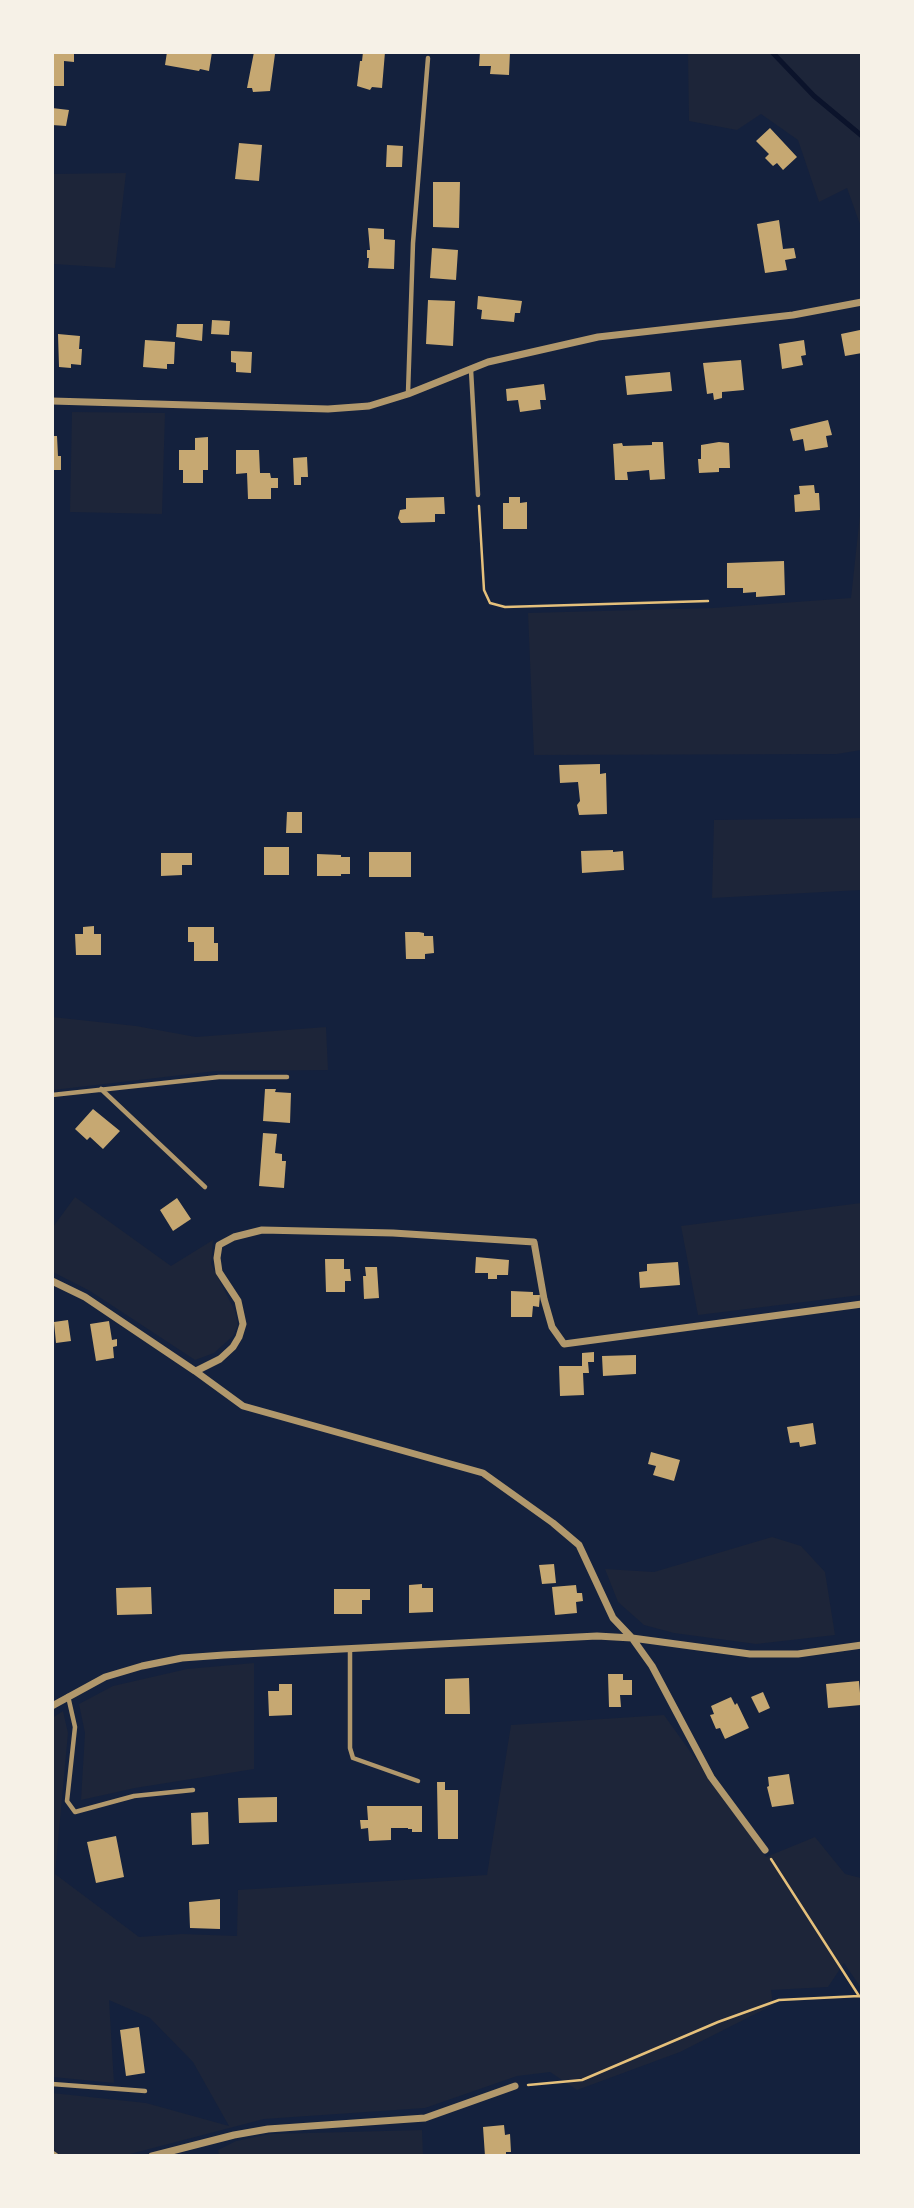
<!DOCTYPE html>
<style>
body{margin:0}
#map{position:relative;width:914px;height:2208px;overflow:hidden;background:#14213d;font-family:Signika,sans-serif}
canvas{display:block}
.frame{position:absolute;inset:0;border:54px solid #f6f1e7;pointer-events:none}
</style>
<div id="map">
<canvas width="914" height="2208"></canvas>
<div class="frame"></div>
</div>
<script>
const ctx = document.querySelector('canvas').getContext('2d');
ctx.lineJoin = 'round';
function fillPath(path, color) {
  ctx.fillStyle = color;
  ctx.fill(path, 'evenodd');
}
function poly(rows) {
  const path = new Path2D();
  for (const r of rows) {
    path.moveTo(r[0], r[1]);
    for (let i = 2; i < r.length; i += 2) path.lineTo(r[i], r[i + 1]);
  }
  return path;
}
function strokePath(path, color, width, dash) {
  ctx.strokeStyle = color;
  ctx.lineWidth = width;
  ctx.lineCap = dash ? 'butt' : 'round';
  ctx.setLineDash(dash || []);
  ctx.stroke(path);
}
const green = poly([
 [688,53,861,53,861,227,847,188,819,202,798,140,761,114,737,130,689,121],
 [126,173,115,268,54,264,53,273,53,174],
 [72,412,165,413,162,514,70,512],
 [860,515,861,515,861,750,837,754,534,755,528,613,713,608,851,598],
 [861,818,861,890,712,898,714,820],
 [52,1017,136,1026,196,1037,326,1027,328,1070,216,1071,53,1090],
 [75,1197,171,1266,213,1240,211,1264,235,1311,238,1325,233,1336,214,1353,195,1360,90,1291,53,1272,53,1227],
 [861,1203,861,1295,698,1315,681,1226],
 [772,1537,801,1546,825,1572,835,1635,756,1644,674,1633,644,1625,618,1602,605,1569,654,1572],
 [254,1663,254,1769,135,1788,81,1800,85,1733,79,1704,113,1686,187,1669],
 [63,1711,68,1733,55,1874,139,1937,182,1934,237,1936,238,1890,487,1875,511,1725,664,1715,766,1857,815,1837,845,1874,861,1878,861,1988,844,1963,828,1987,771,1990,773,2005,680,2052,577,2090,550,2072,517,2076,425,2108,264,2119,130,2154,59,2154,53,2150,52,2093,146,2103,229,2126,193,2062,150,2018,109,2000,114,2083,53,2077,52,1718],
 [422,2130,423,2155,219,2156,218,2150,236,2141,270,2134]
]);
const stream = poly([
 [772,52,814,96,862,136]
]);
const building = poly([
 [52,52,74,52,74,62,64,61,64,86,52,86],
 [167,52,212,52,209,71,200,69,199,71,165,65],
 [254,52,275,54,270,91,253,92,252,88,247,88],
 [363,52,385,52,382,88,372,87,370,90,357,86,360,61,362,61],
 [480,52,510,52,509,75,490,74,491,66,479,66],
 [52,108,69,110,66,126,52,125],
 [770,128,797,157,783,170,777,163,773,166,765,158,769,154,756,141],
 [239,143,262,145,259,181,235,179],
 [387,145,403,146,402,167,386,167],
 [433,182,460,182,459,228,433,227],
 [779,220,783,249,794,248,796,258,785,260,787,270,765,273,757,224],
 [368,228,384,229,384,239,395,240,394,269,368,268,369,258,367,258,367,250,370,250],
 [432,248,458,250,456,280,430,278],
 [478,296,522,301,520,313,515,313,514,322,481,319,482,310,477,309],
 [428,300,455,301,453,346,426,344],
 [212,320,230,321,229,335,211,334],
 [177,324,203,324,202,341,176,337],
 [860,330,862,353,845,356,841,334],
 [58,334,80,336,79,349,82,349,81,365,71,364,71,368,59,367],
 [145,340,175,342,174,364,167,364,167,369,143,367],
 [804,340,806,355,801,356,803,365,782,369,779,344],
 [231,351,252,352,251,373,236,372,236,363,231,362],
 [741,360,744,390,722,392,722,398,714,400,713,393,707,394,703,363],
 [670,372,672,391,627,395,625,376],
 [544,384,546,400,540,400,541,409,520,412,518,400,507,401,506,389],
 [828,420,832,435,826,436,828,447,805,451,803,439,793,441,790,429],
 [52,436,57,436,58,456,61,456,61,470,52,470],
 [208,437,208,470,203,470,203,483,183,483,183,470,179,470,179,450,195,450,195,438],
 [652,442,663,442,665,479,650,480,649,470,639,471,627,472,628,480,615,480,613,444,622,443,623,446,652,445],
 [719,442,729,443,730,468,719,468,719,472,699,473,698,459,701,459,701,445],
 [236,450,259,450,260,473,270,473,271,478,278,478,278,488,271,488,271,499,248,499,247,473,236,474],
 [307,457,308,477,301,477,301,485,294,485,293,458],
 [814,485,815,493,819,493,820,510,795,512,794,495,800,494,799,486],
 [444,497,445,514,435,514,435,522,401,523,398,518,400,510,406,509,406,498],
 [509,497,520,497,520,503,527,502,527,529,503,529,503,503,509,503],
 [784,561,785,595,756,597,756,592,743,593,743,588,727,588,727,563],
 [600,764,600,774,606,773,607,814,579,815,577,805,580,801,578,782,560,783,559,765],
 [287,812,302,812,302,833,286,833],
 [264,847,289,847,289,875,264,875],
 [613,850,613,852,623,851,624,870,582,873,581,851],
 [369,852,411,852,411,877,369,877],
 [161,853,192,853,192,865,182,865,182,875,161,876],
 [317,854,341,855,341,857,350,857,350,874,341,874,341,876,317,876],
 [94,926,94,934,101,934,101,955,76,955,75,934,83,934,83,927],
 [188,927,214,927,214,943,218,943,218,961,194,961,194,942,188,942],
 [405,932,419,932,424,933,424,936,433,936,434,953,425,954,425,959,406,959],
 [265,1089,276,1089,275,1092,291,1093,290,1123,263,1121],
 [93,1109,120,1131,103,1149,90,1137,87,1140,75,1129],
 [263,1133,277,1134,275,1153,282,1154,282,1161,286,1161,284,1188,259,1186],
 [177,1198,191,1219,173,1231,160,1210],
 [476,1257,509,1260,508,1275,497,1275,497,1279,488,1279,488,1273,475,1273],
 [325,1259,344,1259,344,1269,350,1269,351,1281,345,1281,345,1292,326,1292],
 [678,1262,680,1285,640,1288,639,1272,647,1271,647,1264],
 [365,1267,377,1267,379,1298,364,1299,363,1276,366,1276],
 [511,1291,533,1292,533,1295,540,1295,539,1307,533,1306,532,1317,511,1317],
 [68,1320,71,1341,56,1343,54,1322],
 [109,1321,112,1340,117,1339,117,1346,113,1347,114,1358,96,1361,90,1324],
 [594,1352,594,1362,588,1362,589,1373,583,1373,584,1395,560,1396,559,1366,582,1366,582,1353],
 [636,1355,636,1374,603,1376,602,1356],
 [813,1423,816,1444,800,1447,799,1442,790,1443,787,1427],
 [651,1452,680,1460,674,1481,653,1475,656,1466,648,1464],
 [554,1564,556,1583,542,1584,539,1565],
 [422,1584,422,1588,433,1588,433,1612,409,1613,409,1585],
 [576,1585,577,1593,582,1593,583,1601,576,1602,577,1613,555,1615,552,1587],
 [151,1587,152,1614,117,1615,116,1588],
 [334,1589,370,1589,370,1600,362,1600,362,1614,334,1614],
 [608,1674,623,1674,623,1680,632,1680,632,1695,620,1695,621,1707,609,1707],
 [469,1678,470,1714,445,1714,445,1679],
 [859,1681,861,1705,828,1708,826,1684],
 [279,1684,292,1684,292,1715,269,1716,268,1691,279,1691],
 [763,1692,770,1708,759,1713,751,1697],
 [731,1697,735,1705,737,1703,749,1728,725,1739,720,1728,716,1729,710,1715,714,1714,711,1706],
 [789,1774,794,1804,772,1807,767,1787,769,1786,768,1777],
 [437,1782,445,1782,445,1790,458,1790,458,1839,438,1839],
 [277,1797,277,1822,239,1823,238,1798],
 [367,1806,422,1806,422,1832,412,1832,412,1829,408,1829,408,1828,391,1828,391,1840,369,1841,368,1828,361,1829,360,1820,368,1820],
 [208,1812,209,1844,192,1845,191,1813],
 [116,1836,124,1877,96,1883,87,1842],
 [220,1899,220,1929,190,1928,189,1902],
 [139,2027,145,2073,126,2076,120,2030],
 [504,2125,505,2135,510,2134,511,2152,506,2152,506,2155,485,2156,483,2127]
]);
const path = poly([
 [479,506,484,590,490,603,505,607,708,601],
 [771,1859,859,1996,862,1997],
 [528,2085,582,2080,718,2022,779,2000,859,1996]
]);
const service = poly([
 [471,370,478,495],
 [408,393,413,243,428,58],
 [101,1089,205,1187],
 [52,1095,219,1077,287,1077],
 [350,1649,350,1748,353,1758,418,1781],
 [68,1696,75,1727,67,1801,75,1812,134,1796,193,1790],
 [52,2084,145,2091]
]);
const minor = poly([
 [52,401,328,409,369,406,408,394,488,362,598,337,793,315,862,302],
 [52,1281,85,1297,195,1371,243,1406,483,1473,553,1523,579,1545,613,1618,632,1638,652,1666,711,1777,765,1850],
 [196,1371,220,1359,233,1347,239,1337,243,1324,238,1301,219,1272,217,1258,219,1245,234,1237,262,1230,393,1233,534,1242,544,1299,552,1327,564,1344,862,1304],
 [52,1706,105,1677,142,1666,182,1658,224,1655,597,1636,632,1638,750,1654,798,1654,862,1645],
 [52,2154,55,2156],
 [152,2156,234,2135,268,2129,425,2118,515,2086]
]);
fillPath(green, '#1d2539');
strokePath(stream, '#0b132b', 5);
fillPath(building, '#c6a872');
strokePath(path, '#e5c07b', 2.5);
strokePath(service, '#b1986c', 4.5);
strokePath(minor, '#b1986c', 7);
</script>
